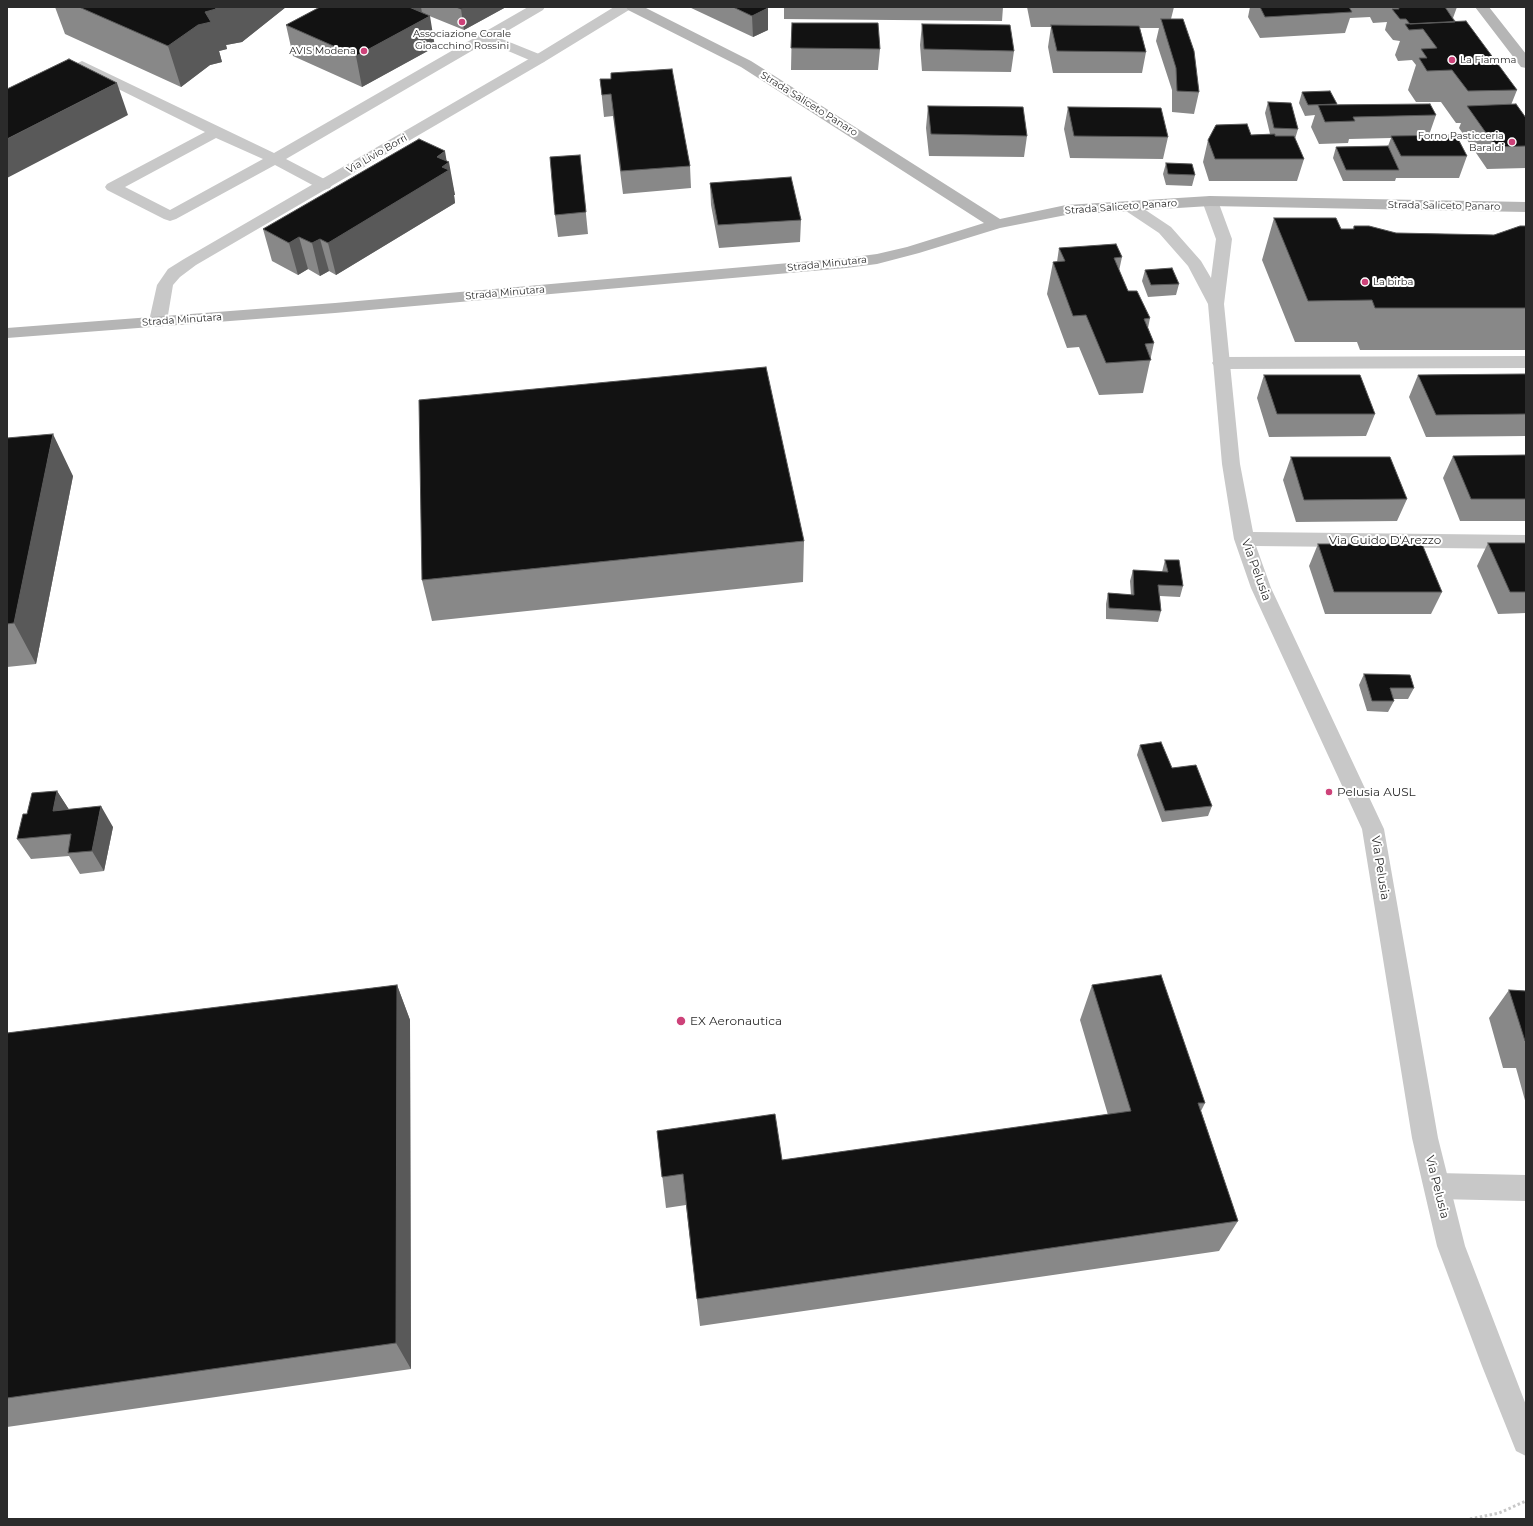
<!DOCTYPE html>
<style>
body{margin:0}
#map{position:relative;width:1533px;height:1526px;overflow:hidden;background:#fff;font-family:Montserrat,sans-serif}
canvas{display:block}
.frame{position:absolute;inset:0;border:8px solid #2b2b2b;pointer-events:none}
</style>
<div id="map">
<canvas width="1533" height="1526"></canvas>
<div class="frame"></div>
</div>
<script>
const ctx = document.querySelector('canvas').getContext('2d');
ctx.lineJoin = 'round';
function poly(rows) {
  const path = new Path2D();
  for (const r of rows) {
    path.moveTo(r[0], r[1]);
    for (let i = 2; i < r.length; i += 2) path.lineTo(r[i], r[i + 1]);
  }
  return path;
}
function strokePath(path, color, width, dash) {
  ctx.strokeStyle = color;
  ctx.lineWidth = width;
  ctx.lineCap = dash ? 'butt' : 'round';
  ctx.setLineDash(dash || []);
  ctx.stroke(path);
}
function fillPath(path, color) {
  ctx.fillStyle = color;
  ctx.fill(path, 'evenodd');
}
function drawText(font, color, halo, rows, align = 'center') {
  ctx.font = font + ' Montserrat,sans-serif';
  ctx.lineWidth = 4;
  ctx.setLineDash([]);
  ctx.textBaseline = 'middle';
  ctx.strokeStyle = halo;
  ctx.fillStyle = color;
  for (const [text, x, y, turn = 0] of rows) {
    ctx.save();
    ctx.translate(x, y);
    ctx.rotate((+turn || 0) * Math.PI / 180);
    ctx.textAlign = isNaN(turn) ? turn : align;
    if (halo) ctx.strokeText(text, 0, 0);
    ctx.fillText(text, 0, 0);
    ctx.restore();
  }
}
const path = poly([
 [1470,1519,1499,1513,1526,1501]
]);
const lane = poly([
 [528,7,545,7,543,10,497,37,544,56,546,59,544,62,539,63,534,62,487,42,286,159,330,182,332,185,330,188,324,190,318,188,275,165,176,219,170,221,164,219,107,190,105,187,107,184,205,132,82,71,7,106,7,96,82,61,274,153,528,7],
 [216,138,263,159,170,210,125,187,216,138],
 [1526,356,1526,368,1221,369,1215,367,1212,363,1215,359,1221,357,1526,356],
 [1437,1173,1526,1175,1526,1201,1437,1199,1428,1195,1424,1186,1428,1177,1437,1173]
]);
const street = poly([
 [614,7,631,7,629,10,544,62,196,265,180,277,173,285,167,321,164,325,158,326,152,325,149,321,157,285,168,269,184,259,534,56,614,7],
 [1210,196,1216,198,1218,201,1232,239,1224,304,1240,464,1253,532,1526,535,1526,549,1256,546,1271,588,1384,829,1438,1138,1465,1246,1526,1405,1526,1456,1516,1451,1482,1366,1437,1246,1412,1138,1362,829,1251,588,1234,539,1222,464,1208,304,1188,266,1159,233,1123,209,1121,206,1123,203,1129,201,1135,203,1171,227,1201,261,1211,278,1216,239,1202,201,1204,198,1210,196]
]);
const secondary = poly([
 [626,7,644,7,751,61,1000,219,1066,205,1210,196,1526,202,1526,212,1210,206,1066,215,1000,228,919,253,877,264,846,268,335,313,7,338,7,328,335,303,846,258,877,254,907,247,984,223,741,67,628,10,626,7],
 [1475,7,1489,7,1526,54,1526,68,1521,67,1475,7]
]);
const wall = poly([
 [55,7,286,7,242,42,226,45,227,49,219,51,222,62,210,65,181,87,65,34],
 [320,7,506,7,464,30,422,13,435,47,362,87,293,56,286,25],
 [689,7,765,7,768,30,753,37],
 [784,7,1003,7,1002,21,784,19],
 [1027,7,1174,7,1171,19,1199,92,1194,114,1172,112,1172,90,1156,41,1159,28,1140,28,1146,52,1142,73,1053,73,1048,47,1051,27,1031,27],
 [1250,7,1457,7,1453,18,1517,90,1511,105,1526,118,1526,168,1487,169,1459,128,1461,123,1456,123,1441,102,1416,102,1408,90,1416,65,1412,60,1398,61,1395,55,1400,41,1393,40,1385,30,1387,22,1373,23,1370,17,1350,18,1345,33,1260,38,1248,17],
 [792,23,880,49,878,70,791,70],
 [922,24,1014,51,1011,72,922,71,920,45],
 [600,79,690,166,691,188,623,194,613,116,604,117],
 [1302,92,1337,104,1337,105,1436,115,1429,135,1467,156,1459,178,1396,178,1395,181,1343,181,1333,158,1336,147,1388,146,1391,138,1349,139,1348,143,1319,144,1311,127,1315,115,1305,116,1299,103],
 [1268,102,1298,129,1295,139,1304,159,1297,181,1209,181,1203,162,1208,140,1251,135,1270,134,1265,113],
 [928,106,1027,136,1024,157,929,156,926,128],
 [1068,107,1168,137,1163,159,1070,158,1064,129],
 [580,155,588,234,558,237,555,215],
 [447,162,455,195,454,195,455,203,336,275,329,271,320,276,308,269,298,275,272,261,263,229],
 [1166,163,1195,175,1192,186,1166,185,1163,174],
 [710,183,801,220,800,242,719,248,711,205],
 [1274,218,1341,229,1353,229,1354,226,1396,233,1494,235,1526,226,1526,350,1360,350,1357,342,1295,342,1262,260],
 [1059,248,1122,257,1119,271,1128,291,1150,318,1148,328,1154,343,1143,393,1099,395,1079,347,1067,348,1047,294,1053,262,1057,262],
 [1145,270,1179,284,1176,295,1148,297,1142,281],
 [1526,374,1526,436,1426,437,1409,397,1418,375],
 [1264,375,1375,414,1366,436,1269,437,1257,398],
 [7,438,73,476,36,664,7,667],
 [1526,455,1526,521,1460,521,1443,478,1453,456],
 [1291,457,1407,499,1397,521,1296,522,1283,480],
 [804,541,803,582,432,621,422,580],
 [1488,543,1526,543,1526,613,1498,614,1477,566],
 [1318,544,1442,592,1431,614,1325,614,1309,566],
 [1165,560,1183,586,1180,597,1160,596,1161,611,1158,622,1106,619,1106,604,1108,593,1131,595,1130,581,1133,570,1162,572],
 [1364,674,1414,688,1408,699,1393,699,1394,701,1388,712,1367,711,1359,685],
 [1140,745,1212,806,1208,816,1162,822,1137,755],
 [57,791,69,810,113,827,104,871,80,874,69,856,31,859,17,839,27,814],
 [397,985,410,1020,411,1369,7,1427,7,1033],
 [1092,985,1205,1103,1201,1111,1238,1221,1219,1251,700,1326,686,1205,666,1208,657,1131,782,1160,1108,1115,1080,1020],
 [1509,990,1526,991,1526,1104,1516,1068,1503,1068,1489,1018]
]);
const shadedWall = poly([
 [215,7,286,7,242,42,226,45,227,49,219,51,222,62,210,65,181,87,168,46,205,12],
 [411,7,421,7,422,13,393,29],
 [465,7,506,7,464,30,461,9],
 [768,8,768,30,753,37,752,16],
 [430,16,435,47,362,87,356,56],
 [117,83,128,115,7,178,7,139],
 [445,151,447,163,449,162,455,195,454,195,455,203,336,275,328,243,437,157],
 [299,237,308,269,298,275,289,243],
 [320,239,329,271,320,276,312,243],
 [53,434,73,476,36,664,14,623],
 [57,791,70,811,53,811],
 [101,806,113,827,104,871,92,851],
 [397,985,410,1020,411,1369,396,1343]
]);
const building = poly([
 [79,7,215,7,216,9,205,12,211,22,198,25,168,46,79,7],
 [320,7,409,7,430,16,356,56,286,25,320,7],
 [456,7,465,7,461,9,456,7],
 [733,7,765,7,768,8,752,16,733,7],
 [1260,7,1349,7,1352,12,1265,17,1260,7],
 [1398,7,1445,7,1455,22,1410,24,1406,19,1400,19,1392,9,1399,9,1398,7],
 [1161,19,1183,19,1194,51,1199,92,1177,91,1176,68,1161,19],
 [1466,21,1517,90,1468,91,1452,70,1427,71,1419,58,1427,58,1421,49,1437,48,1423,29,1409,30,1405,24,1466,21],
 [792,23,878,23,880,49,791,48,792,23],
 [922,24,1010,25,1014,51,924,49,922,24],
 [1051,25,1139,26,1146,52,1057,51,1051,25],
 [69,59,117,83,7,139,7,89,69,59],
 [672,69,690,166,621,171,611,94,602,95,600,79,611,79,611,73,672,69],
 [1330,91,1337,104,1308,105,1302,92,1330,91],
 [1268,102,1291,103,1298,129,1274,128,1268,102],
 [1430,104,1436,115,1353,117,1355,121,1325,122,1318,105,1430,104],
 [1516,104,1526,118,1526,146,1496,147,1467,106,1516,104],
 [928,106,1023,107,1027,136,931,134,928,106],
 [1068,107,1161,108,1168,137,1074,136,1068,107],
 [1247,124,1251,135,1275,134,1275,136,1294,136,1304,159,1215,159,1208,140,1216,125,1247,124],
 [1456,135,1467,156,1401,156,1391,136,1456,135],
 [419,139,445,151,437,157,449,162,442,167,449,170,328,243,320,239,312,243,299,237,289,243,263,229,419,139],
 [1388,146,1399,170,1346,170,1336,147,1388,146],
 [580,155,586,212,555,215,550,157,580,155],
 [1166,163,1192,164,1195,175,1168,174,1166,163],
 [791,177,801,220,718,225,710,183,791,177],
 [1274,218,1336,218,1341,229,1354,229,1354,226,1369,226,1396,233,1494,235,1520,226,1526,226,1526,308,1375,308,1372,300,1308,301,1274,218],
 [1116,244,1122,257,1114,258,1128,291,1137,291,1150,318,1144,319,1154,343,1145,344,1151,360,1106,363,1086,315,1073,316,1053,262,1065,261,1059,248,1116,244],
 [1172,268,1179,284,1151,285,1145,270,1172,268],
 [766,367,804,541,422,580,419,400,766,367],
 [1526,374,1526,414,1436,415,1418,375,1526,374],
 [1264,375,1360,375,1375,414,1277,414,1264,375],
 [53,434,14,623,7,624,7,438,53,434],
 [1526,455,1526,499,1471,499,1453,456,1526,455],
 [1291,457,1390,457,1407,499,1304,500,1291,457],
 [1488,543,1526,543,1526,592,1510,592,1488,543],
 [1318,544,1422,544,1442,592,1334,592,1318,544],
 [1165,560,1179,560,1183,586,1158,585,1161,611,1109,608,1108,593,1134,595,1133,570,1168,572,1165,560],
 [1364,674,1410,675,1414,688,1390,688,1394,701,1372,701,1364,674],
 [1161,742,1172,768,1196,765,1212,806,1165,811,1140,745,1161,742],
 [57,791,53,811,101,806,92,851,68,853,71,834,17,839,23,814,27,814,32,793,57,791],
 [1161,975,1205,1103,1198,1103,1238,1221,697,1299,683,1174,662,1177,657,1131,775,1114,782,1160,1131,1111,1092,985,1161,975],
 [397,985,396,1343,7,1398,7,1033,397,985],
 [1509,990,1526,991,1526,1041,1525,1041,1509,990]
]);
const markers = [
 [462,22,4,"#cd4279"],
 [364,51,4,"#cd4279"],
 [1452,60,4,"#cd4279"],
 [1512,142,4,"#cd4279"],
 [1365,282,4,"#cd4279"],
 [1329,792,4,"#cd4279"],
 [681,1021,5,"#cd4279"]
];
const farPoinames = [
 ["Associazione Corale",462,34,"center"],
 ["Gioacchino Rossini",462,46,"center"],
 ["AVIS Modena",356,51],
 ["La Fiamma",1460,60,"left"],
 ["Forno Pasticceria",1504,136],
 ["Baraldi",1504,148],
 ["La birba",1373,282,"left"]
];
const farStreetnames = [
 ["Strada Saliceto Panaro",809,104,32],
 ["Via Livio Borri",377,154,-30],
 ["Strada Saliceto Panaro",1444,206,1],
 ["Strada Saliceto Panaro",1121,207,-4],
 ["Strada Minutara",827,264,-6],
 ["Strada Minutara",505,293,-5],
 ["Strada Minutara",182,320,-4]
];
const streetNames = [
 ["Via Guido D'Arezzo",1385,540],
 ["Via Pelusia",1256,570,70],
 ["Via Pelusia",1380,868,81],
 ["Via Pelusia",1437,1187,76]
];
const poiNames = [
 ["Pelusia AUSL",1337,792],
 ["EX Aeronautica",690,1021]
];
strokePath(path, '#c8c8c8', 3, [2.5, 2.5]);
fillPath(lane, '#c8c8c8');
fillPath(street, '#c8c8c8');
fillPath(secondary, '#b5b5b5');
fillPath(wall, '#888');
fillPath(shadedWall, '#595959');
fillPath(building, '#121212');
strokePath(building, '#595959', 1);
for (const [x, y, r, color] of markers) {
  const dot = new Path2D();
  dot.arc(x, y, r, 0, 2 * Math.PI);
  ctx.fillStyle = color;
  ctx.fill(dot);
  strokePath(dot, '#fff', 1.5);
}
drawText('10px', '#2b2b2b', '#fff', farPoinames, 'right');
drawText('10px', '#2b2b2b', '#fff', farStreetnames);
drawText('12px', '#2b2b2b', '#fff', streetNames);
drawText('12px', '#2b2b2b', '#fff', poiNames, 'left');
</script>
